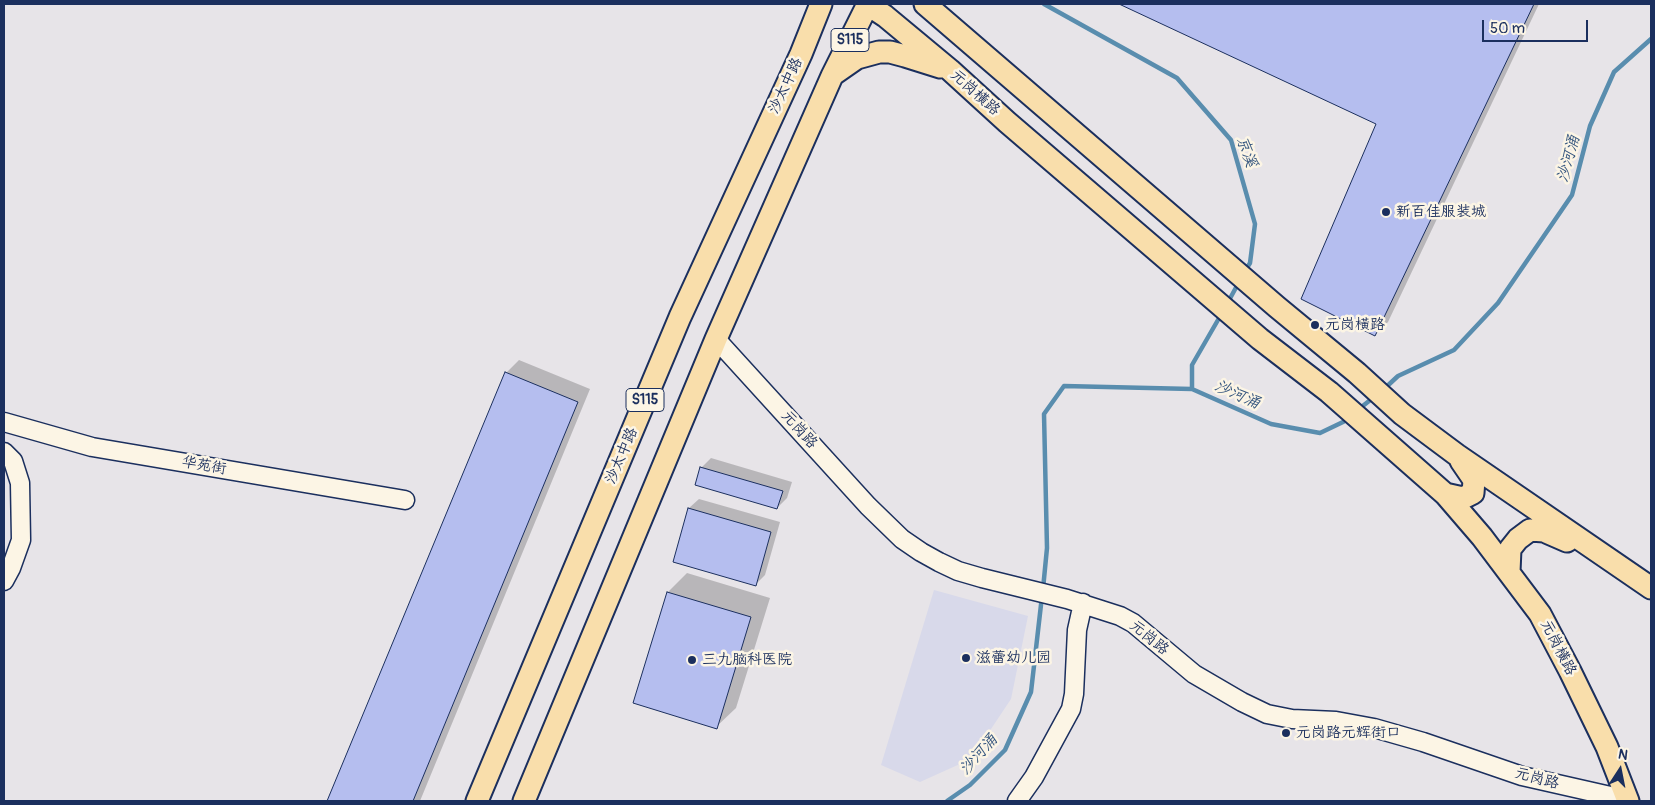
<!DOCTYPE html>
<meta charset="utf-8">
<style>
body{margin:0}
#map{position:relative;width:1655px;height:805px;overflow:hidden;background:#e7e4e8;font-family:Pangolin,sans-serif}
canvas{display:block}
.frame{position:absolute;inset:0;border:5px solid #1b2f5e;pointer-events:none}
.north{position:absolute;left:1595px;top:745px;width:50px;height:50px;-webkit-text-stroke:4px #fcf5e5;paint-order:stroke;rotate:11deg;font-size:14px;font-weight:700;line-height:20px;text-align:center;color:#1b2f5e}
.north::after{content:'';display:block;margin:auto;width:18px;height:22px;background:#1b2f5e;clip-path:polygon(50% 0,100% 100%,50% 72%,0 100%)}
.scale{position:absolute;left:1482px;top:20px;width:106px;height:22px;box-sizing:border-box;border:2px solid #1b2f5e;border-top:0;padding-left:6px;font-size:15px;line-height:18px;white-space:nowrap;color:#1b2f5e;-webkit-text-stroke:4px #fcf5e5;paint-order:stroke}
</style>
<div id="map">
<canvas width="1655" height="805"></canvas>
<div class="frame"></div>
<div class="north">N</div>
<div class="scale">50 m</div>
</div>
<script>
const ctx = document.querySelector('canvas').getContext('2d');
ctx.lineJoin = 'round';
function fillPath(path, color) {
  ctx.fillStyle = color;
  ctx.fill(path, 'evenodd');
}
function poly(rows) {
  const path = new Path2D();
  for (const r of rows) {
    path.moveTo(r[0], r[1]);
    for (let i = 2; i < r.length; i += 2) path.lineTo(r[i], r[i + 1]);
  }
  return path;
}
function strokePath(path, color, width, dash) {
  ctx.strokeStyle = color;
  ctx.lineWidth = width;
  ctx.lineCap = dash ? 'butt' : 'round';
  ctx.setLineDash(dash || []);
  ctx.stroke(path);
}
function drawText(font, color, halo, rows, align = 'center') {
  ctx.font = font + ' Pangolin,"LXGW WenKai TC",sans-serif';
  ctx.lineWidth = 5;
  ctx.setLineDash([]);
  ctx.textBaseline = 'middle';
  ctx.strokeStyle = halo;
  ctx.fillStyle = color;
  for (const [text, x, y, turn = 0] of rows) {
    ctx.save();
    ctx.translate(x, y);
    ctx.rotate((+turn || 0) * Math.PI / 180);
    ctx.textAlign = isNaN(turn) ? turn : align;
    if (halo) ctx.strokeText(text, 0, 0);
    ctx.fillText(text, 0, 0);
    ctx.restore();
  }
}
const built = poly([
 [934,590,1028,616,1011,699,971,759,920,782,881,765]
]);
const shadow = poly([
 [1122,4,1539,4,1388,322,1375,335,1378,124],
 [519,360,590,389,420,801,329,801,506,373],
 [711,458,792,482,787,498,777,508,701,468],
 [699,499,780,522,765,575,755,585,689,508],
 [687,573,770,598,736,708,716,727,634,702,668,592]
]);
const stream = poly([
 [1044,4,1177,78,1231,140,1255,224,1250,263,1245,271],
 [1227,304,1239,282],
 [1192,389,1192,365,1222,313],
 [1384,389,1398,376,1454,350,1498,303,1572,195,1590,126,1614,72,1651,39],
 [1359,409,1374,397],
 [1043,589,1047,548,1044,414,1064,386,1192,389,1271,424,1320,433,1343,422,1349,417],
 [947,801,970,785,1005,750,1031,692,1042,596]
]);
const building = poly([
 [1119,4,1534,4,1375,336,1301,299,1376,124,1119,4],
 [505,372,578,402,413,801,327,801,505,372],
 [700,467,783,491,777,509,695,485,700,467],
 [688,508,771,532,756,586,673,562,688,508],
 [667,592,751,617,717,729,633,703,667,592]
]);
const minor = poly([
 [716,339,868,506,902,539,921,552,939,562,958,571,982,578,1067,599,1120,616,1133,623,1194,674,1242,702,1267,714,1292,719,1336,721,1374,728,1423,742,1522,776,1628,800],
 [4,422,92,447,405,500],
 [4,452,13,461,20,483,21,540,11,568,4,581],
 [1017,801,1034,777,1071,709,1074,694,1077,630,1083,603]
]);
const major = poly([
 [867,4,885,16,950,70,1007,122,1260,339,1329,392,1445,494,1482,537,1540,614,1570,671,1607,747,1628,801],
 [925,4,1277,307,1357,373,1402,414,1457,455,1651,588],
 [834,74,857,58,879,52,890,52,905,56,940,67],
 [1445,494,1463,498,1473,493,1474,480,1461,461],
 [1509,572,1510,549,1518,539,1530,530,1544,531,1567,541],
 [477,801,680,317,801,54,821,4],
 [524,801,716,339,832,76,868,4]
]);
const markers = [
 [1386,212,5,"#1b2f5e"],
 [1315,325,5,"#1b2f5e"],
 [966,658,5,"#1b2f5e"],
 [692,660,5,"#1b2f5e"],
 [1286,733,5,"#1b2f5e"]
];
const shields = [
 [850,40,38],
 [645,400,38]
];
const shieldNames = [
 ["S115",850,40],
 ["S115",645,400]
];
const streetNames = [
 ["沙太中路",786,86,-65],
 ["元岗横路",975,93,42],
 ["元岗路",799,430,48],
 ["沙太中路",622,456,-67],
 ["华苑街",204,466,10],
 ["元岗路",1149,638,39],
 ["元岗横路",1558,648,63],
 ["元岗路",1537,779,15]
];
const poiNames = [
 ["新百佳服装城",1396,212],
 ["元岗横路",1325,325],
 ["滋蕾幼儿园",976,658],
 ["三九脑科医院",702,660],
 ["元岗路元辉街口",1296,733]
];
const waterNames = [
 ["京溪",1246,152,70],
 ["沙河涌",1569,159,-75],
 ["沙河涌",1237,395,24],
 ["沙河涌",979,755,-48]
];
fillPath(built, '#d8d9ea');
fillPath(shadow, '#0003');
strokePath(stream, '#598dae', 4.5);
fillPath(building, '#b5beef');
strokePath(building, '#1b2f5e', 1);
strokePath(minor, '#1b2f5e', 21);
strokePath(major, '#1b2f5e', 25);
strokePath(minor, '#fcf5e5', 18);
strokePath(major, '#f9deab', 21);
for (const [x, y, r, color] of markers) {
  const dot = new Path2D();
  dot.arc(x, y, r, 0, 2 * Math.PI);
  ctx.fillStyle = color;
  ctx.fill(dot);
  strokePath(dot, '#fcf5e5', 2);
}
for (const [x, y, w] of shields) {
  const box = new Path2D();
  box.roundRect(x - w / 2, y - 11.5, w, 23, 4);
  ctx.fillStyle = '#fcf5e5';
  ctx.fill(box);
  strokePath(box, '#1b2f5e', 1);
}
drawText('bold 14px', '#1b2f5e', null, shieldNames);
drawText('15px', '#1b2f5e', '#fcf5e5', streetNames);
drawText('15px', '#1b2f5e', '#fcf5e5', poiNames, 'left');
drawText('italic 16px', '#35567f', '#fcf5e5', waterNames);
</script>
